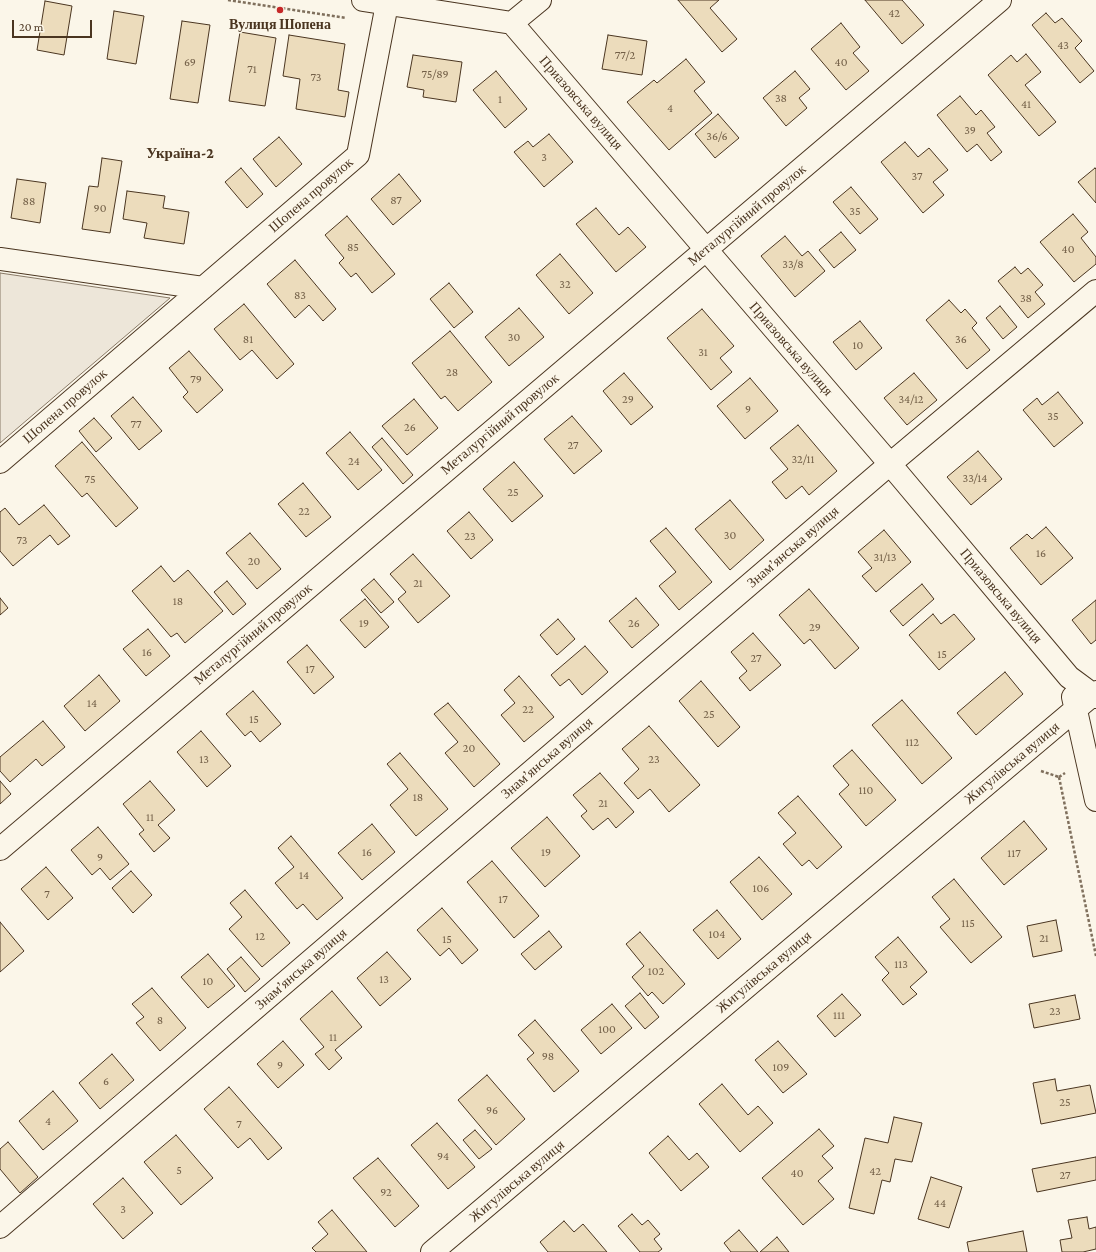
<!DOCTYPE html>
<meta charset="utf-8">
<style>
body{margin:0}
#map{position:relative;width:1096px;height:1252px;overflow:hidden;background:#fbf6e9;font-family:"Crimson Pro",serif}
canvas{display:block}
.scale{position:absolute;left:12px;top:20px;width:80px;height:18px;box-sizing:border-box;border:2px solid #4a3520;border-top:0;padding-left:5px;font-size:12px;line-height:14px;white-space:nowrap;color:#4a3520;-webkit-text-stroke:3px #fbf6e9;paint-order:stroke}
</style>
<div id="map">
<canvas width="1096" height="1252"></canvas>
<div class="scale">20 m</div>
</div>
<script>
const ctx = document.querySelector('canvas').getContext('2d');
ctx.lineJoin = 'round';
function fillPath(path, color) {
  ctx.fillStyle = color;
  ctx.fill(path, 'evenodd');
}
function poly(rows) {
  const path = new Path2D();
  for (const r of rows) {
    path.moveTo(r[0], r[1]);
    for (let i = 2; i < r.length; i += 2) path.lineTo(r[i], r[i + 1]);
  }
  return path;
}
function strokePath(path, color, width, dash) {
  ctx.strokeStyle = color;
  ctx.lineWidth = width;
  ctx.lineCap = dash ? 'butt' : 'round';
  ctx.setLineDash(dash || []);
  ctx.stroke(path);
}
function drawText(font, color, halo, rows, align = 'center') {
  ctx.font = font + ' "Crimson Pro",serif';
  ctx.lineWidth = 3;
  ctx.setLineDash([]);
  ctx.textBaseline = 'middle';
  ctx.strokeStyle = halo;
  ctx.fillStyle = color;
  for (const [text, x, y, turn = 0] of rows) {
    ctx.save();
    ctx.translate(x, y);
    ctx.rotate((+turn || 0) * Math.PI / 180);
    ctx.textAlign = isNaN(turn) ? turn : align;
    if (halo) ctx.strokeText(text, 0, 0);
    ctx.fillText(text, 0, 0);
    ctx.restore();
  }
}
const green = poly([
 [0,273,170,298,0,443,0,273]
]);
const building = poly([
 [678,0,719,0,710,8,737,39,722,52,678,0],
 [865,0,902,0,924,25,902,44,865,0],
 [45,1,72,6,64,55,37,50,45,1],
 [114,11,144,16,136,64,107,59,114,11],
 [1046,13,1055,23,1062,18,1082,41,1075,48,1094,71,1080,83,1032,25,1046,13],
 [182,21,210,25,198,103,170,99,182,21],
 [841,23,860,47,853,53,869,71,846,90,811,49,841,23],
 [240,32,276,38,265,106,229,101,240,32],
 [289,35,345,44,338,90,349,92,345,117,296,109,300,79,283,76,289,35],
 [608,35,647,41,642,75,602,69,608,35],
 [1026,54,1041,72,1025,85,1056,122,1039,136,988,75,1011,55,1017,62,1026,54],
 [413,55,462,62,456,102,423,97,424,90,407,87,413,55],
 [686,59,705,82,694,91,712,113,669,150,627,102,654,80,657,83,686,59],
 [496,71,527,109,505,128,473,90,496,71],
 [795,71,810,89,799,98,807,108,786,126,763,98,795,71],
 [960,96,976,115,981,110,995,127,987,133,1002,152,991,161,977,144,967,152,937,115,960,96],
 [718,114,739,138,715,158,695,134,718,114],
 [549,134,573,162,544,187,514,152,528,141,533,147,549,134],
 [279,137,302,164,276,187,253,159,279,137],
 [905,142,918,157,929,148,948,170,933,182,944,195,923,213,881,162,905,142],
 [102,158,122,161,110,233,82,229,89,186,98,187,102,158],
 [241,168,263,194,247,208,225,182,241,168],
 [1095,168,1096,169,1096,203,1078,182,1095,168],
 [399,174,421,201,393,225,371,199,399,174],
 [17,179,46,183,40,223,11,218,17,179],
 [851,187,878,219,860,234,833,202,851,187],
 [127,191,165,196,163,208,189,212,184,244,144,238,147,223,123,219,127,191],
 [596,208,619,235,628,227,646,247,616,272,576,224,596,208],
 [1073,214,1088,232,1081,238,1096,257,1096,264,1074,282,1040,242,1073,214],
 [347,216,395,274,372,293,356,273,351,277,339,263,344,258,325,235,347,216],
 [841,232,856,250,834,268,819,250,841,232],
 [785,236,802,256,808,251,825,271,795,297,761,256,785,236],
 [560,254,593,293,569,314,536,275,560,254],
 [295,260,336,309,323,321,309,305,295,318,267,284,295,260],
 [1015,267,1021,274,1028,268,1043,285,1035,292,1045,304,1028,318,998,281,1015,267],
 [449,283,473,312,454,328,430,299,449,283],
 [949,300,961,313,965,309,977,323,972,328,990,350,967,369,926,320,949,300],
 [244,304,294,364,277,379,252,350,240,360,214,329,244,304],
 [1000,306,1017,327,1003,339,986,318,1000,306],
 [519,308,544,337,509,366,485,337,519,308],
 [702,309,734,346,720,358,732,372,711,390,667,338,702,309],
 [860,321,882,348,856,370,833,342,860,321],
 [450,331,492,382,458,411,445,396,441,399,412,363,450,331],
 [189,351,223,390,197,413,183,397,188,392,169,368,189,351],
 [624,373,653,407,631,425,603,391,624,373],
 [914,373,937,400,907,425,884,398,914,373],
 [750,378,778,411,745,439,717,406,750,378],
 [1058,392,1083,423,1054,447,1023,410,1037,398,1042,405,1058,392],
 [133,397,162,431,139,450,111,416,133,397],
 [414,399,438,428,407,455,382,426,414,399],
 [572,416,602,451,574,474,544,439,572,416],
 [94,418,112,438,96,452,79,431,94,418],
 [798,425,837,471,809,495,802,486,786,499,772,482,788,469,770,448,798,425],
 [350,432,382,470,358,490,326,453,350,432],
 [382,438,413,475,403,484,372,447,382,438],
 [82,442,138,508,116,527,87,493,82,497,55,466,82,442],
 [978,451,1002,479,971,505,947,477,978,451],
 [514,462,543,496,512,522,483,489,514,462],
 [303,483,331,517,306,537,278,504,303,483],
 [730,500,764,540,730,570,695,529,730,500],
 [44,505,70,536,58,545,50,535,13,566,0,551,0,512,5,508,19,525,44,505],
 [469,512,493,540,471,559,447,531,469,512],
 [1046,527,1073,558,1041,585,1010,548,1027,534,1032,539,1046,527],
 [666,528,712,582,679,610,659,586,676,572,650,541,666,528],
 [884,530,911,562,876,592,862,576,872,568,858,552,884,530],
 [250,533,281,569,257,589,226,553,250,533],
 [413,554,450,596,418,623,398,599,406,592,390,574,413,554],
 [161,566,174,582,188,570,223,611,185,643,177,633,171,637,132,591,161,566],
 [374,579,394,602,381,613,361,590,374,579],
 [227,581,246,604,233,615,214,592,227,581],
 [922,584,934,599,903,626,890,611,922,584],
 [809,589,859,648,835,669,810,639,804,644,779,615,809,589],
 [0,598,8,608,0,615,0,598],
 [636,598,659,625,632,648,609,621,636,598],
 [365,599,389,627,365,648,340,620,365,599],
 [1096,600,1096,640,1091,644,1072,620,1096,600],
 [933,614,941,624,954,614,975,639,939,670,909,635,933,614],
 [558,619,575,639,557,655,540,635,558,619],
 [148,629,170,656,146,676,123,649,148,629],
 [753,633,781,665,750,691,739,678,747,671,731,652,753,633],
 [307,645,334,677,314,694,287,662,307,645],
 [585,646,608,672,582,695,569,679,560,686,551,675,585,646],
 [1005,672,1023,694,976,735,957,713,1005,672],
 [99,675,120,701,85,731,64,706,99,675],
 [519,676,554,717,524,742,501,715,515,703,504,690,519,676],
 [701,681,740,727,718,747,679,701,701,681],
 [253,691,281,724,260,742,251,731,245,736,226,714,253,691],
 [902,700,952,758,922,784,872,725,902,700],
 [448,703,500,764,474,787,445,753,458,742,434,714,448,703],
 [43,721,65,747,42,766,36,759,10,782,0,771,0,757,43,721],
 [649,726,700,785,669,812,650,789,638,799,624,783,639,769,622,749,649,726],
 [201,731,231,766,207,787,177,752,201,731],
 [852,750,896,800,866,826,839,794,849,785,833,766,852,750],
 [400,753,448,809,416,836,390,805,408,789,387,764,400,753],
 [600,773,634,812,616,828,608,818,593,830,581,816,587,811,573,795,600,773],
 [0,781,11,794,0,804,0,781],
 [150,781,175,810,158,825,170,838,154,852,139,834,144,830,123,804,150,781],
 [798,796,842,847,817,869,809,860,802,866,783,844,796,833,778,813,798,796],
 [547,817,580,856,545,887,511,848,547,817],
 [1024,821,1047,849,1004,885,981,858,1024,821],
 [372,824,395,852,362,880,338,853,372,824],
 [98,827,129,864,110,880,100,868,92,875,71,850,98,827],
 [291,836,343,898,317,920,303,904,297,909,275,883,294,867,278,848,291,836],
 [759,857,792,894,762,920,730,882,759,857],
 [492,861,539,916,514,938,467,882,492,861],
 [46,867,73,898,48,920,21,889,46,867],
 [131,871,152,895,133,913,112,888,131,871],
 [954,879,1002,937,971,963,940,927,950,919,932,897,954,879],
 [245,890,290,943,262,967,229,929,242,917,230,903,245,890],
 [442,908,478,950,462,964,449,948,440,956,417,930,442,908],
 [717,910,741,939,718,959,693,930,717,910],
 [1056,920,1062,951,1033,957,1027,926,1056,920],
 [0,922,24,951,0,972,0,922],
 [549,931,562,947,535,970,521,954,549,931],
 [640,932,685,984,663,1004,652,992,648,996,632,977,644,966,626,944,640,932],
 [898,937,927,972,910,987,917,994,903,1005,882,980,889,973,875,957,898,937],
 [387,952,411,979,380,1006,357,978,387,952],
 [208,954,235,986,208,1008,181,977,208,954],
 [241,957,260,979,245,992,227,969,241,957],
 [152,988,186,1028,160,1051,136,1023,144,1017,132,1004,152,988],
 [332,991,362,1027,335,1050,342,1058,329,1070,315,1054,324,1047,300,1019,332,991],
 [640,993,659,1017,645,1029,625,1006,640,993],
 [842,994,861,1015,835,1037,817,1016,842,994],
 [1075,995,1080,1019,1034,1028,1029,1004,1075,995],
 [612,1004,632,1028,601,1054,581,1030,612,1004],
 [535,1020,579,1071,554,1092,527,1059,534,1053,518,1035,535,1020],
 [283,1041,304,1065,278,1088,257,1064,283,1041],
 [778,1041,807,1074,783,1093,755,1060,778,1041],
 [112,1054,134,1080,100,1109,79,1083,112,1054],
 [487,1075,525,1119,496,1145,458,1100,487,1075],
 [1055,1079,1057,1091,1090,1085,1096,1113,1041,1124,1033,1083,1055,1079],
 [722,1084,748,1115,758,1106,773,1123,740,1152,699,1104,722,1084],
 [229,1087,282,1148,268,1160,250,1138,238,1148,204,1109,229,1087],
 [53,1091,78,1121,43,1150,19,1121,53,1091],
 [894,1117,922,1123,912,1162,895,1159,890,1182,882,1180,874,1214,849,1208,865,1138,888,1143,894,1117],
 [437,1123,475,1167,448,1189,411,1145,437,1123],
 [819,1129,834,1146,822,1156,833,1168,818,1181,834,1199,803,1225,762,1178,819,1129],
 [475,1130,492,1149,479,1159,463,1140,475,1130],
 [176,1135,213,1178,181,1205,144,1162,176,1135],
 [668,1136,689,1160,697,1153,709,1167,681,1191,649,1153,668,1136],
 [8,1142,38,1177,20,1193,0,1169,0,1149,8,1142],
 [1096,1157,1096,1180,1037,1192,1032,1169,1096,1157],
 [378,1158,419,1206,395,1227,353,1178,378,1158],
 [931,1177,962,1187,949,1228,918,1219,931,1177],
 [123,1178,153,1213,123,1239,93,1204,123,1178],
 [332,1210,367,1252,316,1252,312,1248,328,1234,318,1222,332,1210],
 [632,1214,642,1225,648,1220,660,1234,654,1239,662,1249,658,1252,640,1252,618,1226,632,1214],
 [1087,1217,1089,1229,1096,1227,1096,1249,1083,1252,1062,1252,1060,1240,1072,1238,1068,1220,1087,1217],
 [564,1221,574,1232,583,1224,607,1252,548,1252,540,1242,564,1221],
 [739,1230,758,1252,731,1252,724,1243,739,1230],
 [1023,1231,1027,1252,969,1252,967,1242,1023,1231],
 [777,1237,789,1252,760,1252,777,1237]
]);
const path = poly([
 [228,0,346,18],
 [1041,771,1059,777],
 [1059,777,1065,773],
 [1059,777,1096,956]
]);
const minor = poly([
 [363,0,512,23,540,0],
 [512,23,890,464,1069,677,1096,697],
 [0,259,203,288],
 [0,462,358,155,387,4],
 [1073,697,1096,800],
 [0,849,1000,0],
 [0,1227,890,464,1096,291],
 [432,1252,1096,692]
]);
const markers = [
 [280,10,4,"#c62828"]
];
const numberNames = [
 ["42",894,13],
 ["43",1063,45],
 ["77/2",625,55],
 ["69",190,62],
 ["40",841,62],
 ["71",252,69],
 ["75/89",435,74],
 ["73",316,77],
 ["38",781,98],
 ["1",500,99],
 ["41",1026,104],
 ["4",670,108],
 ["39",970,130],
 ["36/6",717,136],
 ["3",544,157],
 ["37",917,176],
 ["87",396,200],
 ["88",29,201],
 ["90",100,208],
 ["35",855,211],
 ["85",353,247],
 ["40",1068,249],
 ["33/8",793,264],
 ["32",565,284],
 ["83",300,295],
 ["38",1026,298],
 ["30",514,337],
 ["81",248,339],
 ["36",961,339],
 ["10",858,345],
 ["31",703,352],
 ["28",452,372],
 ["79",196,379],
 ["29",628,399],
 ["34/12",911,399],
 ["9",748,409],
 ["35",1053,416],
 ["77",136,424],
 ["26",410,427],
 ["27",573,445],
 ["32/11",803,459],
 ["24",354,461],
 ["33/14",975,478],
 ["75",90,479],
 ["25",513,492],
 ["22",304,511],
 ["30",730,535],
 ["23",470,536],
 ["73",22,540],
 ["16",1041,553],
 ["31/13",885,557],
 ["20",254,561],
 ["21",418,583],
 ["18",178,601],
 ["19",364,623],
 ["26",634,623],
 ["29",815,627],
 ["16",147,652],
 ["15",942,654],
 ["27",756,658],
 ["17",310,669],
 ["14",92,703],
 ["22",528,709],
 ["25",709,714],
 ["15",254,719],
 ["112",912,742],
 ["20",469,748],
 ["13",204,759],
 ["23",654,759],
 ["110",866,790],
 ["18",418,797],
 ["21",603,803],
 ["11",150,817],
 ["16",367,852],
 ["19",546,852],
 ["117",1014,853],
 ["9",100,857],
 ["14",304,875],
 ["106",761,888],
 ["7",47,894],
 ["17",503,899],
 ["115",968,923],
 ["104",717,934],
 ["12",260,936],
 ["21",1044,938],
 ["15",447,939],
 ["113",901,964],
 ["102",656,971],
 ["13",384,979],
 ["10",208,981],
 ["23",1055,1011],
 ["111",839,1015],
 ["8",160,1020],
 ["100",607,1029],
 ["11",333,1037],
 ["98",548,1056],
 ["9",280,1065],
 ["109",781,1067],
 ["6",106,1081],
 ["25",1065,1102],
 ["96",492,1110],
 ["4",48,1121],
 ["7",239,1124],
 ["94",443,1156],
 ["5",179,1170],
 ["42",875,1171],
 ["40",797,1173],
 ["27",1065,1175],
 ["92",386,1192],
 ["44",940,1203],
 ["3",123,1209]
];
const poiNames = [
 ["Вулиця Шопена",280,25]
];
const streetNames = [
 ["Приазовська вулиця",581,103,49],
 ["Шопена провулок",311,195,-41],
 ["Металургійний провулок",747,215,-40],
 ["Приазовська вулиця",791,349,49],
 ["Шопена провулок",65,406,-41],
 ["Металургійний провулок",500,424,-40],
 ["Знам’янська вулиця",793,547,-41],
 ["Приазовська вулиця",1001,596,50],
 ["Металургійний провулок",253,634,-40],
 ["Знам’янська вулиця",547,758,-41],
 ["Жигулівська вулиця",1012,763,-40],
 ["Знам’янська вулиця",301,969,-41],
 ["Жигулівська вулиця",764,972,-40],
 ["Жигулівська вулиця",517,1181,-40]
];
const neighbourhoodNames = [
 ["Україна-2",180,153]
];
fillPath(green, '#ede6d9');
strokePath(green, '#887966', 1);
fillPath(building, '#ecdcbc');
strokePath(building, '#4a3520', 1);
strokePath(minor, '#4a3520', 24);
strokePath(path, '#7f6f5c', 2.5, [3, 2]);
strokePath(minor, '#fbf6e9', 22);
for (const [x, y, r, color] of markers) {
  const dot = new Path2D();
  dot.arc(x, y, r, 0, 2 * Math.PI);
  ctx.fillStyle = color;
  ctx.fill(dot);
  strokePath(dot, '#fbf6e9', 1.5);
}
drawText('12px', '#725f47', null, numberNames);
drawText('bold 14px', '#4a3520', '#fbf6e9', poiNames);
drawText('14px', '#4a3520', '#fbf6e9', streetNames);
drawText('bold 15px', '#4a3520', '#fbf6e9', neighbourhoodNames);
</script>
